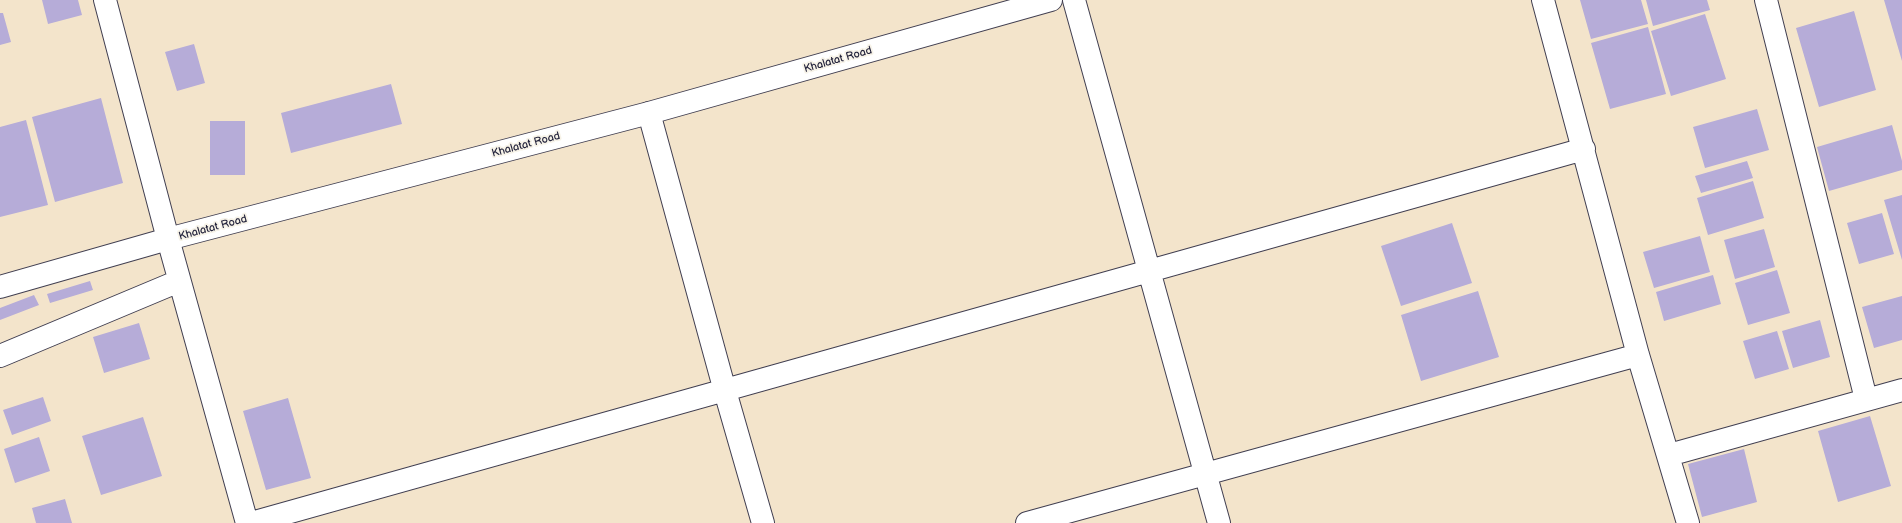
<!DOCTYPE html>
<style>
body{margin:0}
canvas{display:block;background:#f3e4cb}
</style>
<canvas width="1902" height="523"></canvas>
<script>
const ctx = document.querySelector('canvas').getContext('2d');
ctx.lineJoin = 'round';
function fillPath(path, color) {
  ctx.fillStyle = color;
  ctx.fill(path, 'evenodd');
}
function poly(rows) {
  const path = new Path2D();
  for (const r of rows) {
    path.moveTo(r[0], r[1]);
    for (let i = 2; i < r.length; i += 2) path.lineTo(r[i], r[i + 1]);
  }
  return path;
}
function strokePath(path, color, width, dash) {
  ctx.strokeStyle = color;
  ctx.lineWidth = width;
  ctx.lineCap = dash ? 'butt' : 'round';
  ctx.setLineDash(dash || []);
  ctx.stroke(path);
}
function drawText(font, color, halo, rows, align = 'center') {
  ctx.font = font + ' "Balsamiq Sans",sans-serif';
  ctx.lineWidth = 3.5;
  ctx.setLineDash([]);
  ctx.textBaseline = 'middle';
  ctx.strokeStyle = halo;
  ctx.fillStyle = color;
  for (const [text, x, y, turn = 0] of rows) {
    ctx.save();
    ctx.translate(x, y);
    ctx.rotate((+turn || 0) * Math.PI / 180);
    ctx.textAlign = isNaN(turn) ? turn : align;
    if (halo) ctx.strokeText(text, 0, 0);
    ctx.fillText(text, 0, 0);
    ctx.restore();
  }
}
const building = poly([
 [42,0,78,0,82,15,48,24],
 [1580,0,1641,0,1648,24,1591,39],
 [1646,0,1707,0,1710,10,1653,26],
 [1884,0,1902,0,1902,61],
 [1854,11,1876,90,1819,107,1796,28],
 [0,13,3,13,11,42,0,45],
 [1705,14,1726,79,1671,96,1651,31],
 [1648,27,1666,94,1610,109,1591,43],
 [194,44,205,83,177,91,165,52],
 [391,84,402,124,291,153,281,113],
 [101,98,123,183,55,202,32,117],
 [1757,109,1769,150,1705,168,1693,127],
 [26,120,48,205,0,217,0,127],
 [210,121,245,121,245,175,210,175],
 [1892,125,1902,161,1902,170,1829,191,1817,147],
 [1747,161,1753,178,1701,193,1695,176],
 [1753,181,1764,218,1708,235,1697,198],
 [1902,195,1902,260,1884,200],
 [1882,213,1894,254,1859,264,1847,223],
 [1452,223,1472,283,1401,306,1381,246],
 [1764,229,1775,267,1735,279,1724,240],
 [1700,236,1710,272,1654,288,1643,252],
 [1777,270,1790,313,1748,325,1735,283],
 [1713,275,1721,304,1664,321,1656,292],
 [90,281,93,290,50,303,47,294],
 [1478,291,1499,357,1421,381,1401,315],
 [34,295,39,305,0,320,0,308],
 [1902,296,1902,340,1874,348,1862,307],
 [1820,320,1830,357,1793,368,1782,331],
 [139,323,150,359,104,373,93,337],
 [1777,331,1789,369,1755,379,1743,341],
 [43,397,51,421,12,435,3,410],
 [288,398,311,478,266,490,243,411],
 [1870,416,1891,486,1838,502,1818,431],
 [143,417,162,476,101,495,82,436],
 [39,437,50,471,15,483,4,449],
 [1744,449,1757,502,1702,517,1688,464],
 [65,499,72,523,36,523,32,508]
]);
const street = poly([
 [1074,0,1219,523],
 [1543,0,1638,355,1688,523],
 [1766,0,1866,399],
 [649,113,725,391,763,523],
 [168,239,247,523],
 [0,356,179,281],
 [1669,455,1902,390],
 [251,523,1584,149],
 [1027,523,1638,355]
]);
const secondary = poly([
 [105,0,168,239]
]);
const primary = poly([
 [0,287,168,239,649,113,1051,0]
]);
const streetNames = [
 ["Khalatat Road",838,60,-16],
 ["Khalatat Road",526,145,-15],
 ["Khalatat Road",213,228,-15]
];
fillPath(building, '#b6acd8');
strokePath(street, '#413f51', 24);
strokePath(secondary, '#413f51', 24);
strokePath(primary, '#413f51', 24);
strokePath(street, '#fff', 22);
strokePath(secondary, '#fff', 22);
strokePath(primary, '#fff', 22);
drawText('11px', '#22223b', '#f7f3e8', streetNames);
</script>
